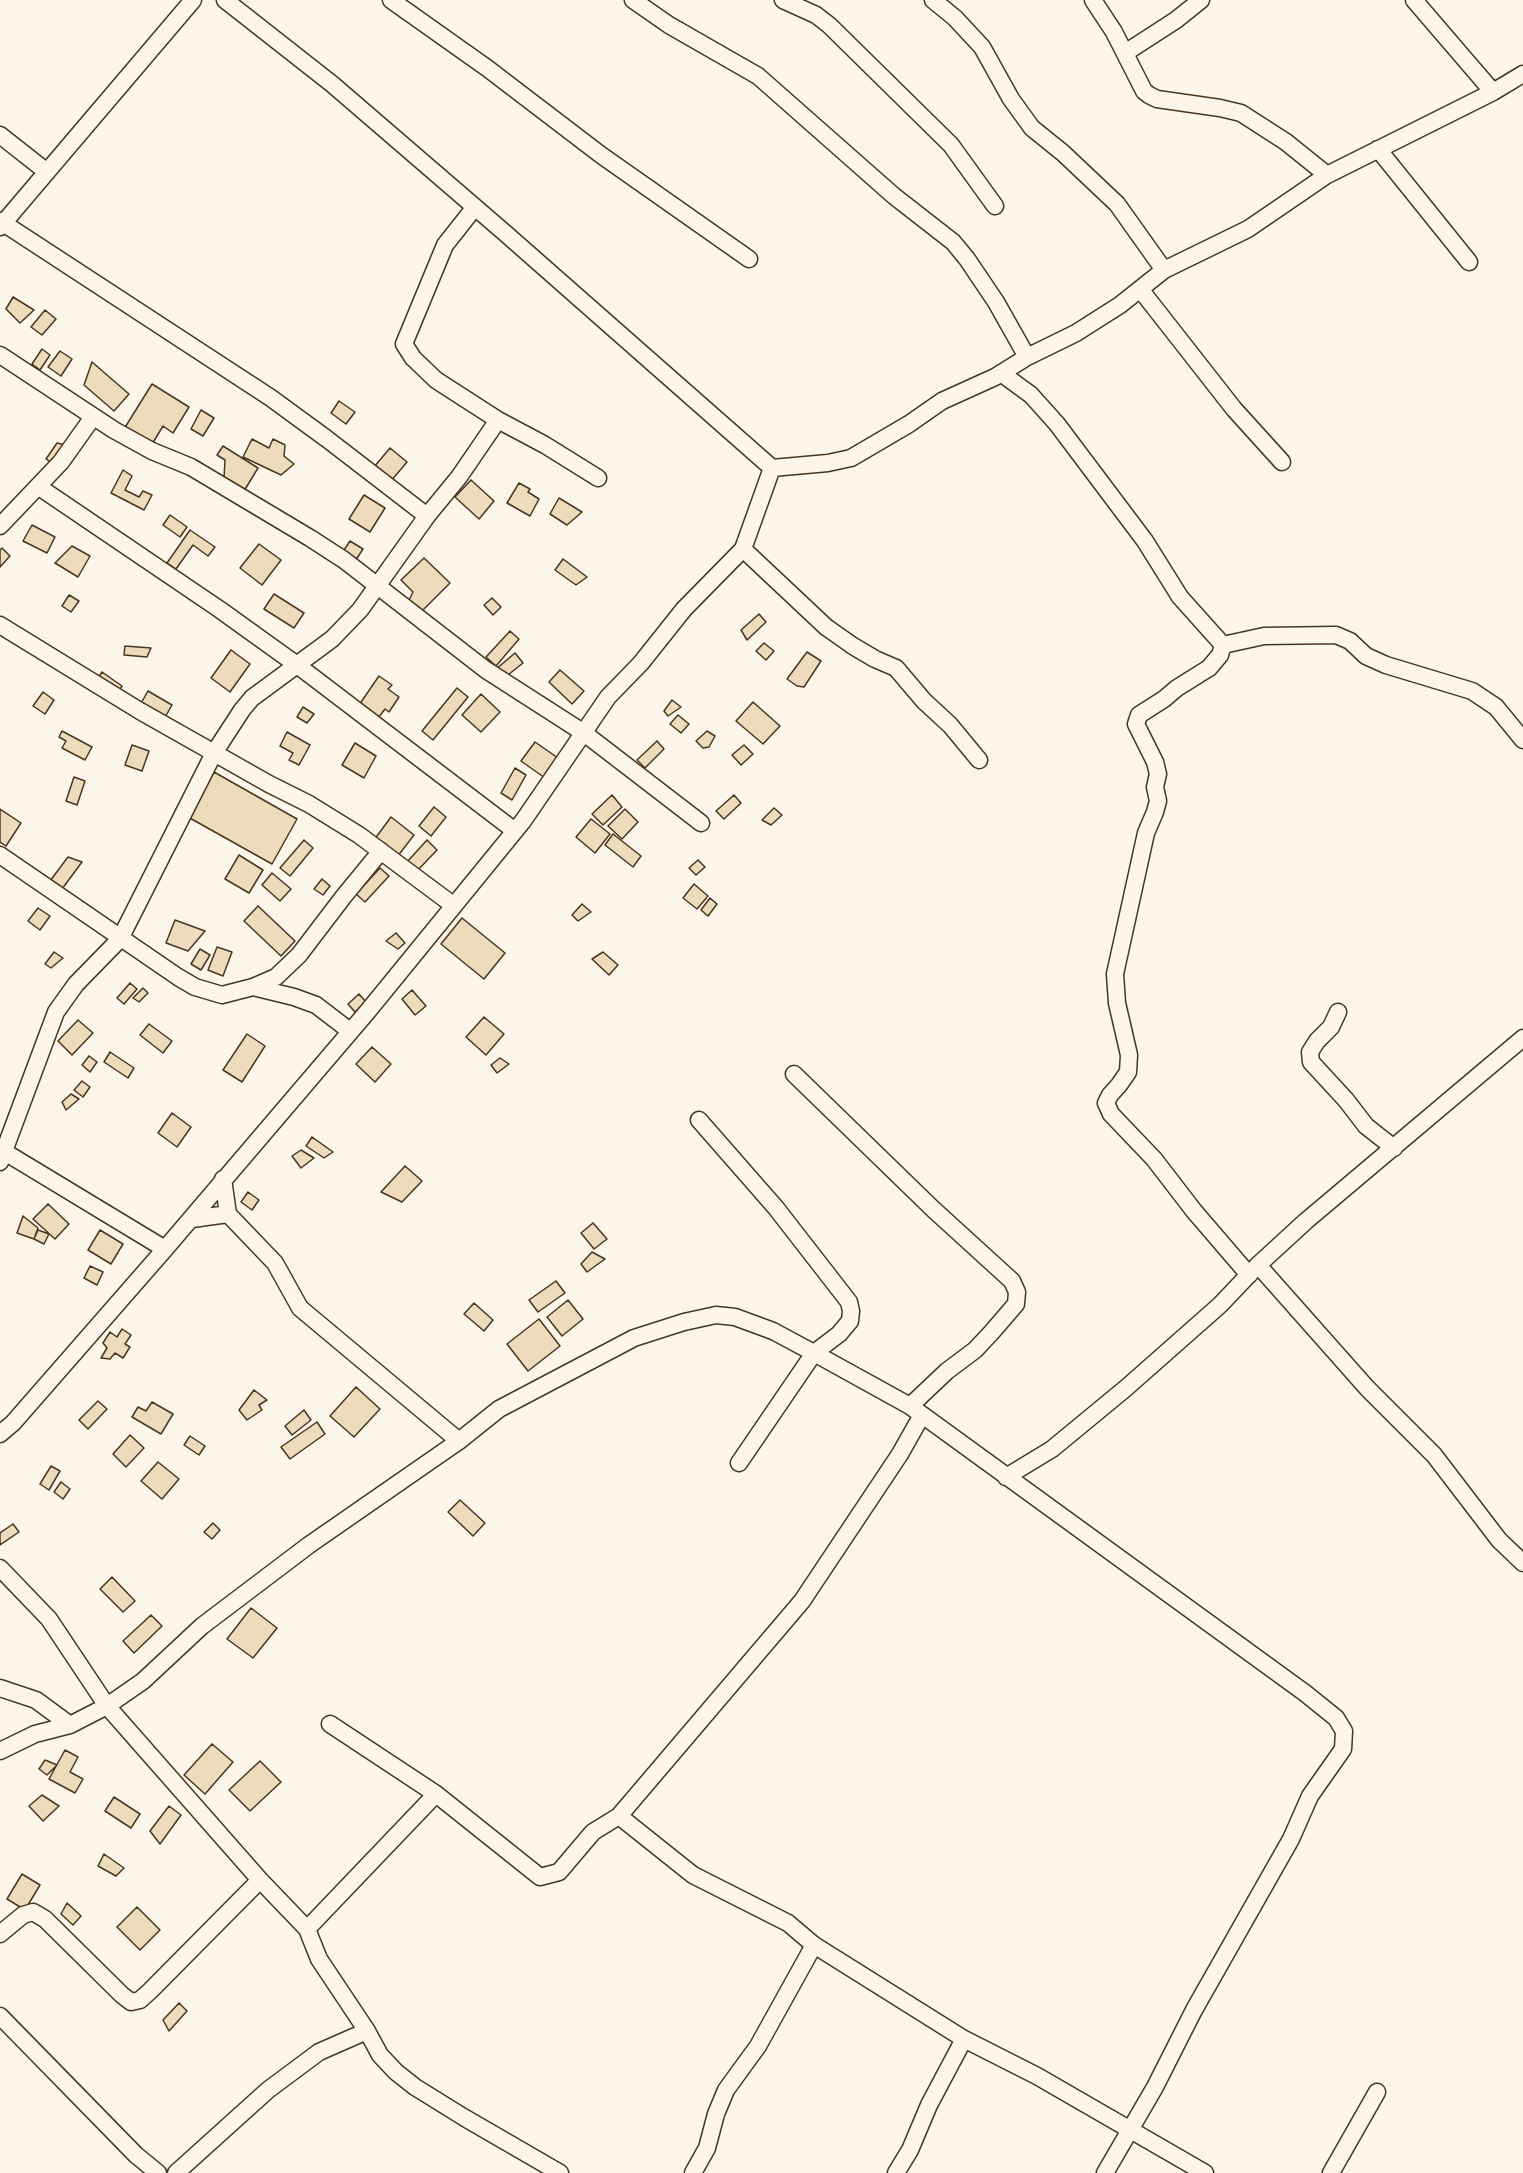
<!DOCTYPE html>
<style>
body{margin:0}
canvas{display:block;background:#fbf6e9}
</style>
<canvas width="1523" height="2173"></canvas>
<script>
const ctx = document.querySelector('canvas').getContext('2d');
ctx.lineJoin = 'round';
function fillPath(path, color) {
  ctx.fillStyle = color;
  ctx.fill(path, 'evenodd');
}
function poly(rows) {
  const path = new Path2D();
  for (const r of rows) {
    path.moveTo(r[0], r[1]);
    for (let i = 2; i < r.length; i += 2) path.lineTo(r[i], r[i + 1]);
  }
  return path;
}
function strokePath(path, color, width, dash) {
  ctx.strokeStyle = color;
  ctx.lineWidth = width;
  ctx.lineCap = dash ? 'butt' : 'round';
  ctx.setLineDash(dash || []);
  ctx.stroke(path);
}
const building = poly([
 [13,297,34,310,20,323,6,309,13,297],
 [45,310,56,319,42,335,31,327,45,310],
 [42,349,50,355,40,370,32,364,42,349],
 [60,351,72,359,61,376,48,367,60,351],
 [92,362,129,394,114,411,84,385,92,362],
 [152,384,189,407,173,433,163,426,151,446,124,429,152,384],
 [339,401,355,412,346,424,331,413,339,401],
 [201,410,214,418,203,436,191,429,201,410],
 [252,439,269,448,273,439,285,445,284,456,294,464,281,475,243,457,252,439],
 [57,443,65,445,52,463,46,459,57,443],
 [223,446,258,468,244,491,224,478,225,460,217,455,223,446],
 [390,448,407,462,391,481,374,467,390,448],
 [123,470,132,476,125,490,139,497,143,491,152,495,144,510,111,493,123,470],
 [471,480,494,501,479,519,455,497,471,480],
 [519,483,530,489,528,492,539,499,530,516,507,503,519,483],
 [364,495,385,508,370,532,349,519,364,495],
 [559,498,582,512,567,525,550,514,559,498],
 [170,515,187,527,180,537,163,525,170,515],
 [32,525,55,537,47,553,23,541,32,525],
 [190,530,215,547,208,556,193,545,176,569,167,563,190,530],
 [350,541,363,549,355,561,342,553,350,541],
 [259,544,281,560,262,585,240,568,259,544],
 [72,546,90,556,78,577,55,563,72,546],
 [2,548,10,556,0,567,0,550,2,548],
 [424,558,450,583,421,612,409,600,413,592,401,580,424,558],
 [563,559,587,577,576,585,555,570,563,559],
 [274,594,304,613,294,628,264,609,274,594],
 [69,595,79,601,71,612,62,606,69,595],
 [492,598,501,607,493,615,484,605,492,598],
 [759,614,766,622,747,640,741,630,759,614],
 [510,631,519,639,496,666,486,657,510,631],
 [764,643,774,651,766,660,756,651,764,643],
 [125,646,151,648,147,657,124,655,125,646],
 [231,650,250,664,230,692,211,678,231,650],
 [807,652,821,661,804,687,797,686,787,679,807,652],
 [515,653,523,663,503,679,495,670,515,653],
 [560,670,584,691,572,704,549,682,560,670],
 [102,672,122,686,117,694,97,680,102,672],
 [379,676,392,685,388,689,399,697,389,712,385,709,378,718,359,705,379,676],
 [457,688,468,697,433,740,422,731,457,688],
 [148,691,172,705,164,719,140,705,148,691],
 [43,692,54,700,45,714,33,706,43,692],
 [481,694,500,712,481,732,462,715,481,694],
 [672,700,681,707,668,716,664,711,672,700],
 [753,702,780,726,763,744,736,721,753,702],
 [303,707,314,714,307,723,297,717,303,707],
 [678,715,689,724,681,733,670,724,678,715],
 [62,731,92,747,85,760,62,748,66,741,59,737,62,731],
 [707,731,715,736,709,747,703,748,696,741,707,731],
 [287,732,310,745,299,765,289,760,293,753,280,746,287,732],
 [657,741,664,749,645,768,637,760,657,741],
 [535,742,558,758,545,778,521,761,535,742],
 [355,743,376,756,364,778,342,765,355,743],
 [132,745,149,751,142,771,125,765,132,745],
 [744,745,753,754,741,765,732,755,744,745],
 [515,768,526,775,512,800,501,793,515,768],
 [214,772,297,819,272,864,188,817,214,772],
 [74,777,85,781,77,805,66,801,74,777],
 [612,795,622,807,603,825,592,814,612,795],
 [734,795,741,803,724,819,716,811,734,795],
 [434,807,446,817,431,836,419,826,434,807],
 [774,808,782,815,771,825,762,820,774,808],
 [0,809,21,823,6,846,0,842,0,809],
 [625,809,638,822,622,839,608,826,625,809],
 [391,817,414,835,397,857,374,840,391,817],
 [591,819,610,834,595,853,576,837,591,819],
 [613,834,641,856,633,867,605,845,613,834],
 [304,840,313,848,290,876,280,868,304,840],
 [427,840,437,850,417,871,407,862,427,840],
 [239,855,263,870,249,893,225,879,239,855],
 [68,857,82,862,62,889,50,881,68,857],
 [698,860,705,867,696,875,689,868,698,860],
 [380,868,389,876,365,902,356,894,380,868],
 [272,873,291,889,280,901,262,885,272,873],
 [322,879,330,886,323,895,314,889,322,879],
 [694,884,708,896,697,909,683,898,694,884],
 [710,898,717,904,708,916,701,910,710,898],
 [582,904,591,912,578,921,572,915,582,904],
 [258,906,295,941,281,956,244,921,258,906],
 [38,908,50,916,40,930,28,921,38,908],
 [462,918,505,953,484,979,441,944,462,918],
 [175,920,205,931,188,951,166,943,175,920],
 [396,933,405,943,398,949,386,941,396,933],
 [217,947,232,952,223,976,208,970,217,947],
 [200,949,210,955,201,970,191,964,200,949],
 [54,952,63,958,51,968,45,964,54,952],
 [603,952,618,965,609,975,592,959,603,952],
 [130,983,137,989,124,1004,117,998,130,983],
 [143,988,148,993,139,1002,133,998,143,988],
 [412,990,426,1006,415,1015,402,999,412,990],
 [359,994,366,1002,355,1012,348,1004,359,994],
 [484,1017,504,1034,486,1055,466,1037,484,1017],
 [78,1020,93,1033,72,1055,58,1041,78,1020],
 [149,1024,172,1041,163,1053,140,1035,149,1024],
 [247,1034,265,1046,242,1082,223,1070,247,1034],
 [372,1047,391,1064,375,1082,356,1064,372,1047],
 [110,1052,134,1068,128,1078,104,1062,110,1052],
 [89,1056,97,1062,90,1072,82,1065,89,1056],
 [500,1058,509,1064,497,1073,491,1065,500,1058],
 [82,1081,90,1087,83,1097,74,1090,82,1081],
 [71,1094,79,1099,66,1110,62,1102,71,1094],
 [172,1113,191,1127,177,1147,158,1133,172,1113],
 [312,1137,333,1152,324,1158,306,1146,312,1137],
 [301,1150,314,1158,301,1168,292,1156,301,1150],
 [405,1166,422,1181,402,1202,381,1192,405,1166],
 [248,1192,259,1200,252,1210,241,1202,248,1192],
 [48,1204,69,1224,55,1239,33,1219,48,1204],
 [23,1216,38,1228,34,1239,17,1233,23,1216],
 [593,1223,607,1239,594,1249,581,1233,593,1223],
 [38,1230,49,1234,44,1244,34,1239,38,1230],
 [100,1230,123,1244,111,1264,88,1250,100,1230],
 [592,1252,605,1259,587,1272,581,1264,592,1252],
 [90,1266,103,1272,97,1285,84,1278,90,1266],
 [556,1281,565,1293,538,1312,529,1300,556,1281],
 [568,1300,583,1319,562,1336,547,1317,568,1300],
 [474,1303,493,1320,484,1331,464,1314,474,1303],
 [539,1319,560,1346,528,1371,507,1344,539,1319],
 [122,1329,131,1335,125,1344,130,1347,123,1358,115,1353,110,1359,101,1358,107,1348,103,1343,110,1332,117,1337,122,1329],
 [356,1387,380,1409,354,1437,330,1416,356,1387],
 [254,1390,267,1400,259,1405,262,1410,247,1420,239,1410,254,1390],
 [98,1401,107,1409,88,1429,79,1420,98,1401],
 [152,1402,173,1414,161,1434,132,1417,138,1407,146,1411,152,1402],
 [304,1410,311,1420,292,1435,285,1426,304,1410],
 [317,1422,325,1434,290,1459,281,1447,317,1422],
 [130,1435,144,1448,126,1467,113,1454,130,1435],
 [190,1436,205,1446,199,1455,184,1445,190,1436],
 [158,1462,179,1479,162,1499,141,1481,158,1462],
 [51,1466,60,1471,49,1490,40,1484,51,1466],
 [61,1482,70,1489,63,1499,54,1492,61,1482],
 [460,1500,485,1523,473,1536,448,1512,460,1500],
 [213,1523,220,1530,212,1539,204,1532,213,1523],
 [13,1524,19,1532,0,1545,0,1533,13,1524],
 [112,1577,135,1601,123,1612,100,1589,112,1577],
 [251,1608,277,1628,253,1658,227,1639,251,1608],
 [151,1615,162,1626,134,1653,123,1641,151,1615],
 [212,1744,233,1762,205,1794,184,1775,212,1744],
 [65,1750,78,1757,70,1772,83,1779,75,1793,49,1779,65,1750],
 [45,1760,57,1765,47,1775,39,1769,45,1760],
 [260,1761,281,1782,250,1811,229,1790,260,1761],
 [42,1795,59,1806,43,1821,29,1806,42,1795],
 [114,1797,140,1814,131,1828,105,1811,114,1797],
 [169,1806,181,1815,160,1844,150,1831,169,1806],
 [104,1854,124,1868,116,1876,98,1866,104,1854],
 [22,1874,40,1885,25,1910,7,1899,22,1874],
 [67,1903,81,1916,73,1925,61,1914,67,1903],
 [137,1907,160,1930,140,1950,117,1927,137,1907],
 [179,2003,187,2011,169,2031,163,2020,179,2003]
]);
const street = poly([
 [225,0,332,84,505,233,772,468,828,463,851,458,909,424,942,401,995,377,1027,357,1076,333,1120,305,1164,270,1248,229,1327,175,1493,92,1523,74],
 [391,0,487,68,601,155,749,259],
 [633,0,669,25,758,76,894,196,953,242,967,259,996,302,1027,357],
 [783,0,816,15,829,25,951,145,995,206],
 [933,0,955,18,982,47,1011,99,1032,128,1063,153,1117,204,1164,270],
 [1093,0,1114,32,1144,91,1149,95,1157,99,1220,108,1241,113,1286,142,1327,175],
 [1414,0,1493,92],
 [1125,53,1176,20,1201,0],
 [0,135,47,172],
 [1378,149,1469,262],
 [475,207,445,245,404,344,413,358,436,380,498,420,545,445,598,478],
 [0,221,271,398,327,439,427,516],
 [0,227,193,0],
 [1140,289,1234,409,1282,462],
 [0,355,114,430,152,451,191,467,310,538,344,560,486,670,584,733,701,823],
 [1001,373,1031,395,1057,424,1145,541,1180,597,1223,645],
 [39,487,219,609,297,665,515,831],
 [0,526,61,462,93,417],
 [743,549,826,627,853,646,875,659,896,668,924,701,950,725,979,760],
 [0,625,140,711,269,784,309,804,359,835,453,905],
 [1223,645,1220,655,1209,668,1177,688,1164,699,1139,715,1136,724,1155,762,1158,774,1155,787,1158,801,1155,812,1146,833,1115,974,1117,1003,1129,1055,1128,1072,1119,1085,1110,1095,1106,1103,1111,1114,1154,1159,1194,1211,1249,1275],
 [1223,645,1264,636,1336,635,1350,641,1366,656,1386,665,1472,691,1496,707,1523,740],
 [0,855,178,977,195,987,222,995,253,987,276,977,299,955,344,896,381,851],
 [253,987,294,997,316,1005,350,1031],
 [1338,1012,1331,1027,1317,1041,1310,1052,1311,1062,1346,1100,1366,1126,1394,1148],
 [794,1074,933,1209,1012,1281,1017,1292,1016,1304,991,1333,975,1350,947,1371,910,1406],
 [699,1120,776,1208,849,1302,851,1311,850,1321,839,1334,814,1353,739,1463],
 [3,1151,165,1249],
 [0,1162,56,1012,76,984,120,939,214,753,242,710,252,698,332,639,360,610,427,516,459,477,498,420],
 [223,1179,228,1214,275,1263,300,1308,459,1441],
 [192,1219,228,1214],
 [1258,1265,1367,1388,1434,1455,1499,1540,1523,1563],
 [0,1434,13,1423,165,1249,368,1011,523,821,608,697,641,663,684,609,743,549,772,468],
 [1006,1477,1052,1449,1126,1388,1220,1305,1258,1265,1306,1221,1523,1038],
 [0,1568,49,1619,107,1706,143,1681,202,1626,309,1545,459,1441,499,1409,634,1338,684,1322,716,1315,735,1317,773,1331,814,1353,910,1406,1305,1693,1336,1718,1344,1731,1343,1749,1310,1796,1291,1839,1194,2010,1155,2087,1105,2173],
 [0,1688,36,1700,70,1725],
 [330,1724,436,1794,540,1877,559,1872,593,1832,619,1816,693,1875,788,1923,814,1945,758,2046,726,2090,716,2114,707,2148,693,2173],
 [0,1751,35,1734,70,1725,107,1706,260,1880,307,1929,319,1959,367,2031,380,2055,396,2072,415,2087,465,2118,560,2173],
 [619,1816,802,1601,900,1454,922,1415],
 [307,1929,436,1794],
 [0,1934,23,1915,33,1912,45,1919,122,1995,131,2002,140,2000,150,1991,260,1880],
 [814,1945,964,2039,1037,2076,1205,2173],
 [0,2016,136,2155,158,2173],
 [176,2173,268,2090,319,2052,367,2031],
 [896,2173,910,2150,929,2105,964,2039],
 [1331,2173,1377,2092]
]);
fillPath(building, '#ecdcbc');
strokePath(building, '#4a3520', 1.5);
strokePath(street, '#4a3520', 19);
strokePath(street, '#fbf6e9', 16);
</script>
